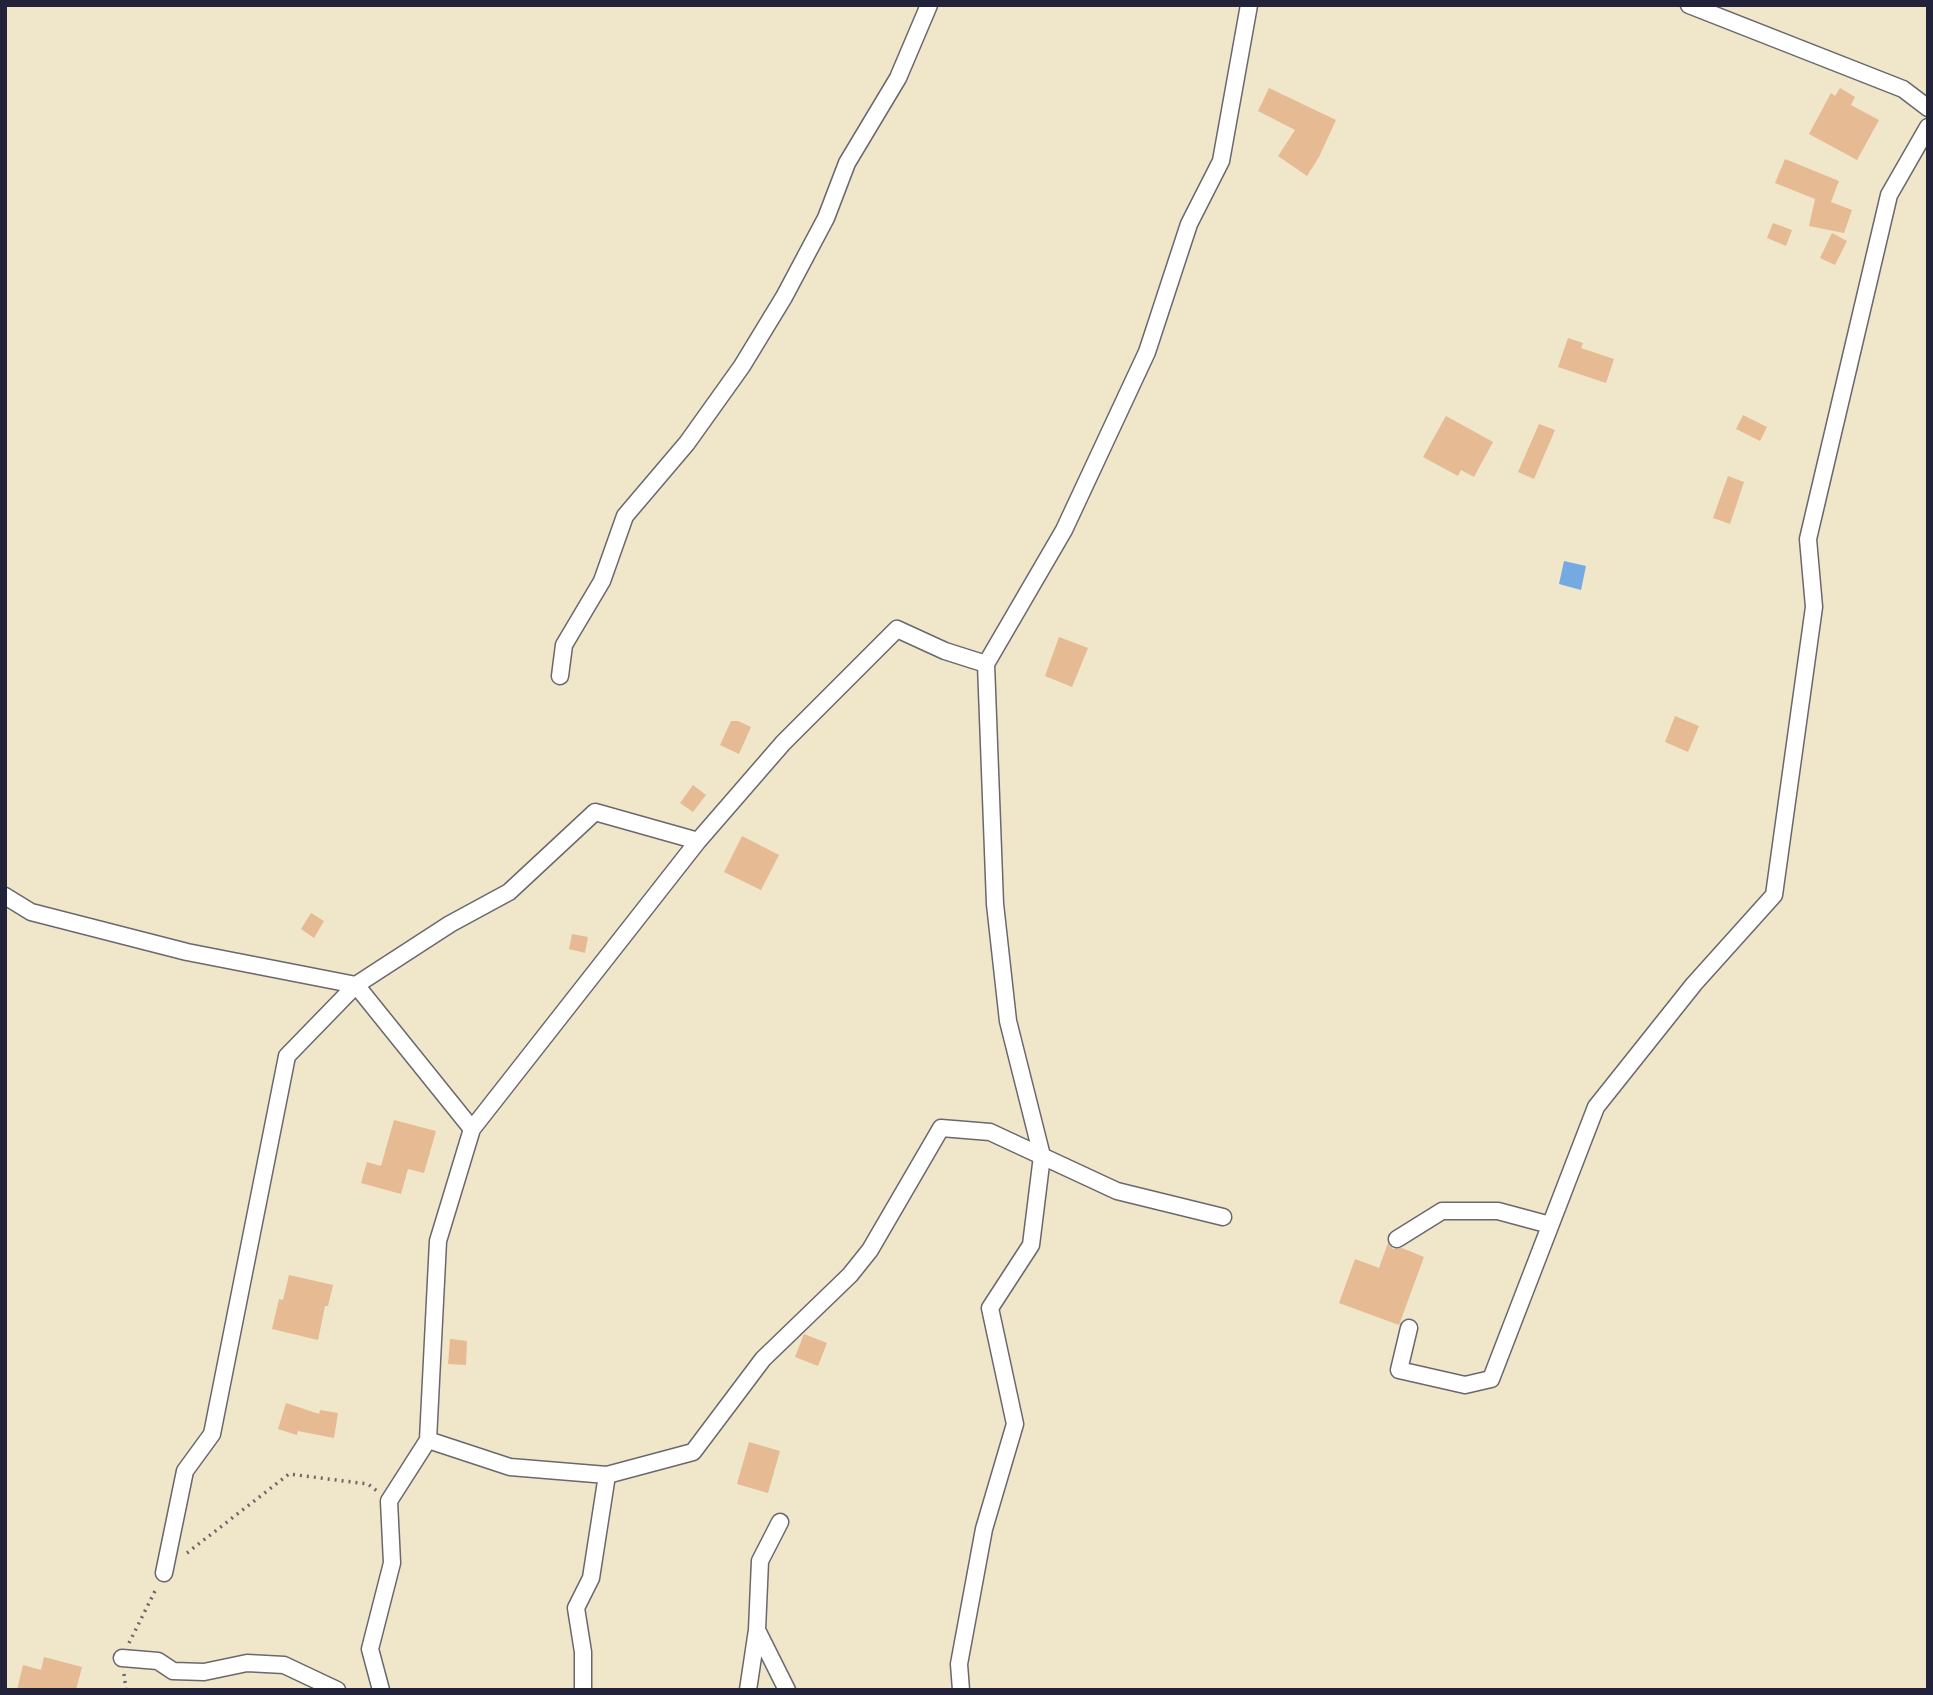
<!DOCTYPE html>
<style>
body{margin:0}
#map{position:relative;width:1933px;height:1695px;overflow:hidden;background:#f0e6ca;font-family:Mali,sans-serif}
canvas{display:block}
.frame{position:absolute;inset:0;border:7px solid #22223b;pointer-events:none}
</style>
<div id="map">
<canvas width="1933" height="1695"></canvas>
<div class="frame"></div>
</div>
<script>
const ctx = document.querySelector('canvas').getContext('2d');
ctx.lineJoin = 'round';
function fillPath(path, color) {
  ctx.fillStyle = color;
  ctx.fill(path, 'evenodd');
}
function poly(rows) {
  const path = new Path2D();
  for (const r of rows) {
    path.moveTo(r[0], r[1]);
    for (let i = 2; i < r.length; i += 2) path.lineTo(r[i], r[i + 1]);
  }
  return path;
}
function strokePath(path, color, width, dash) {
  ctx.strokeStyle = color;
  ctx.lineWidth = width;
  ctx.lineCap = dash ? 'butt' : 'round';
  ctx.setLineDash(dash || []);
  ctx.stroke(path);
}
const water = poly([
 [1564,561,1586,566,1581,590,1559,584]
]);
const building = poly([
 [1269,88,1336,120,1319,157,1307,176,1278,156,1295,130,1258,111],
 [1840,88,1855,97,1851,105,1879,120,1857,160,1809,134,1831,93,1835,96],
 [1785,159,1839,181,1831,202,1852,210,1844,233,1809,226,1815,199,1775,183],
 [1773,223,1792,230,1786,246,1767,238],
 [1832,233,1847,241,1835,265,1820,258],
 [1568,338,1583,343,1581,348,1614,359,1606,383,1558,367],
 [1743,415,1767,427,1760,441,1736,429],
 [1446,416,1493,442,1474,477,1461,470,1458,476,1423,457],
 [1539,424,1555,430,1534,479,1518,472],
 [1728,476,1744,482,1730,524,1713,518],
 [1059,637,1088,648,1072,687,1045,676],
 [1675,716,1699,726,1688,752,1665,742],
 [731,721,738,721,751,727,739,754,720,745],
 [693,785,706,795,693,812,680,803],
 [742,836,779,855,761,890,724,872],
 [311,913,324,921,314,938,301,929],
 [572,934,588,937,585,953,569,949],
 [394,1120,436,1131,424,1173,408,1169,401,1194,361,1183,367,1162,381,1166],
 [1388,1243,1393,1249,1402,1248,1424,1257,1399,1325,1339,1303,1355,1259,1379,1268],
 [289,1275,333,1285,328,1306,325,1306,318,1340,272,1329,279,1299,283,1300],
 [804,1334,827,1343,818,1366,795,1357],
 [450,1339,467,1341,466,1365,448,1364],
 [286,1403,319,1414,320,1410,338,1413,334,1438,298,1431,297,1435,278,1429],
 [749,1442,780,1451,768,1493,737,1484],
 [44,1657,82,1667,76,1690,17,1690,23,1665,41,1670]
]);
const path = poly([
 [187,1553,289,1474,368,1484,377,1491],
 [129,1643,157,1587],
 [124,1674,126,1690]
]);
const street = poly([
 [1689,5,1903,89,1928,108],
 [560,676,564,645,602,581,625,516,687,443,742,366,784,297,826,218,847,163,898,78,929,5],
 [5,896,31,912,187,952,356,985,450,924,509,892,595,812,698,841,783,743,897,629,945,651,986,664,1064,530,1147,352,1189,224,1221,161,1249,5],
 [472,1129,698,841],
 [1397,1239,1442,1211,1498,1211,1550,1225],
 [1409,1328,1399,1370,1465,1385,1491,1379,1596,1107,1694,984,1774,895,1814,607,1808,539,1889,195,1928,127],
 [780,1522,760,1561,757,1630,787,1690],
 [164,1573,185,1471,212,1434,287,1056,356,985,472,1129,438,1241,428,1440,510,1467,607,1475,693,1452,763,1359,850,1275,870,1250,941,1128,990,1132,1117,1191,1223,1217],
 [122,1658,158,1661,173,1671,204,1672,247,1663,284,1665,337,1690],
 [381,1690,370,1649,392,1563,389,1501,428,1440],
 [583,1690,583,1652,576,1608,591,1578,607,1475],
 [748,1690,757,1630],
 [961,1690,959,1664,984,1529,1015,1424,990,1308,1031,1245,1042,1156,1008,1021,995,904,986,664]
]);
fillPath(water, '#75a9e2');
fillPath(building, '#e6ba93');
strokePath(street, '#6a676d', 19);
strokePath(path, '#6a676d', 3.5, [2, 5]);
strokePath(street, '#fff', 16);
</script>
